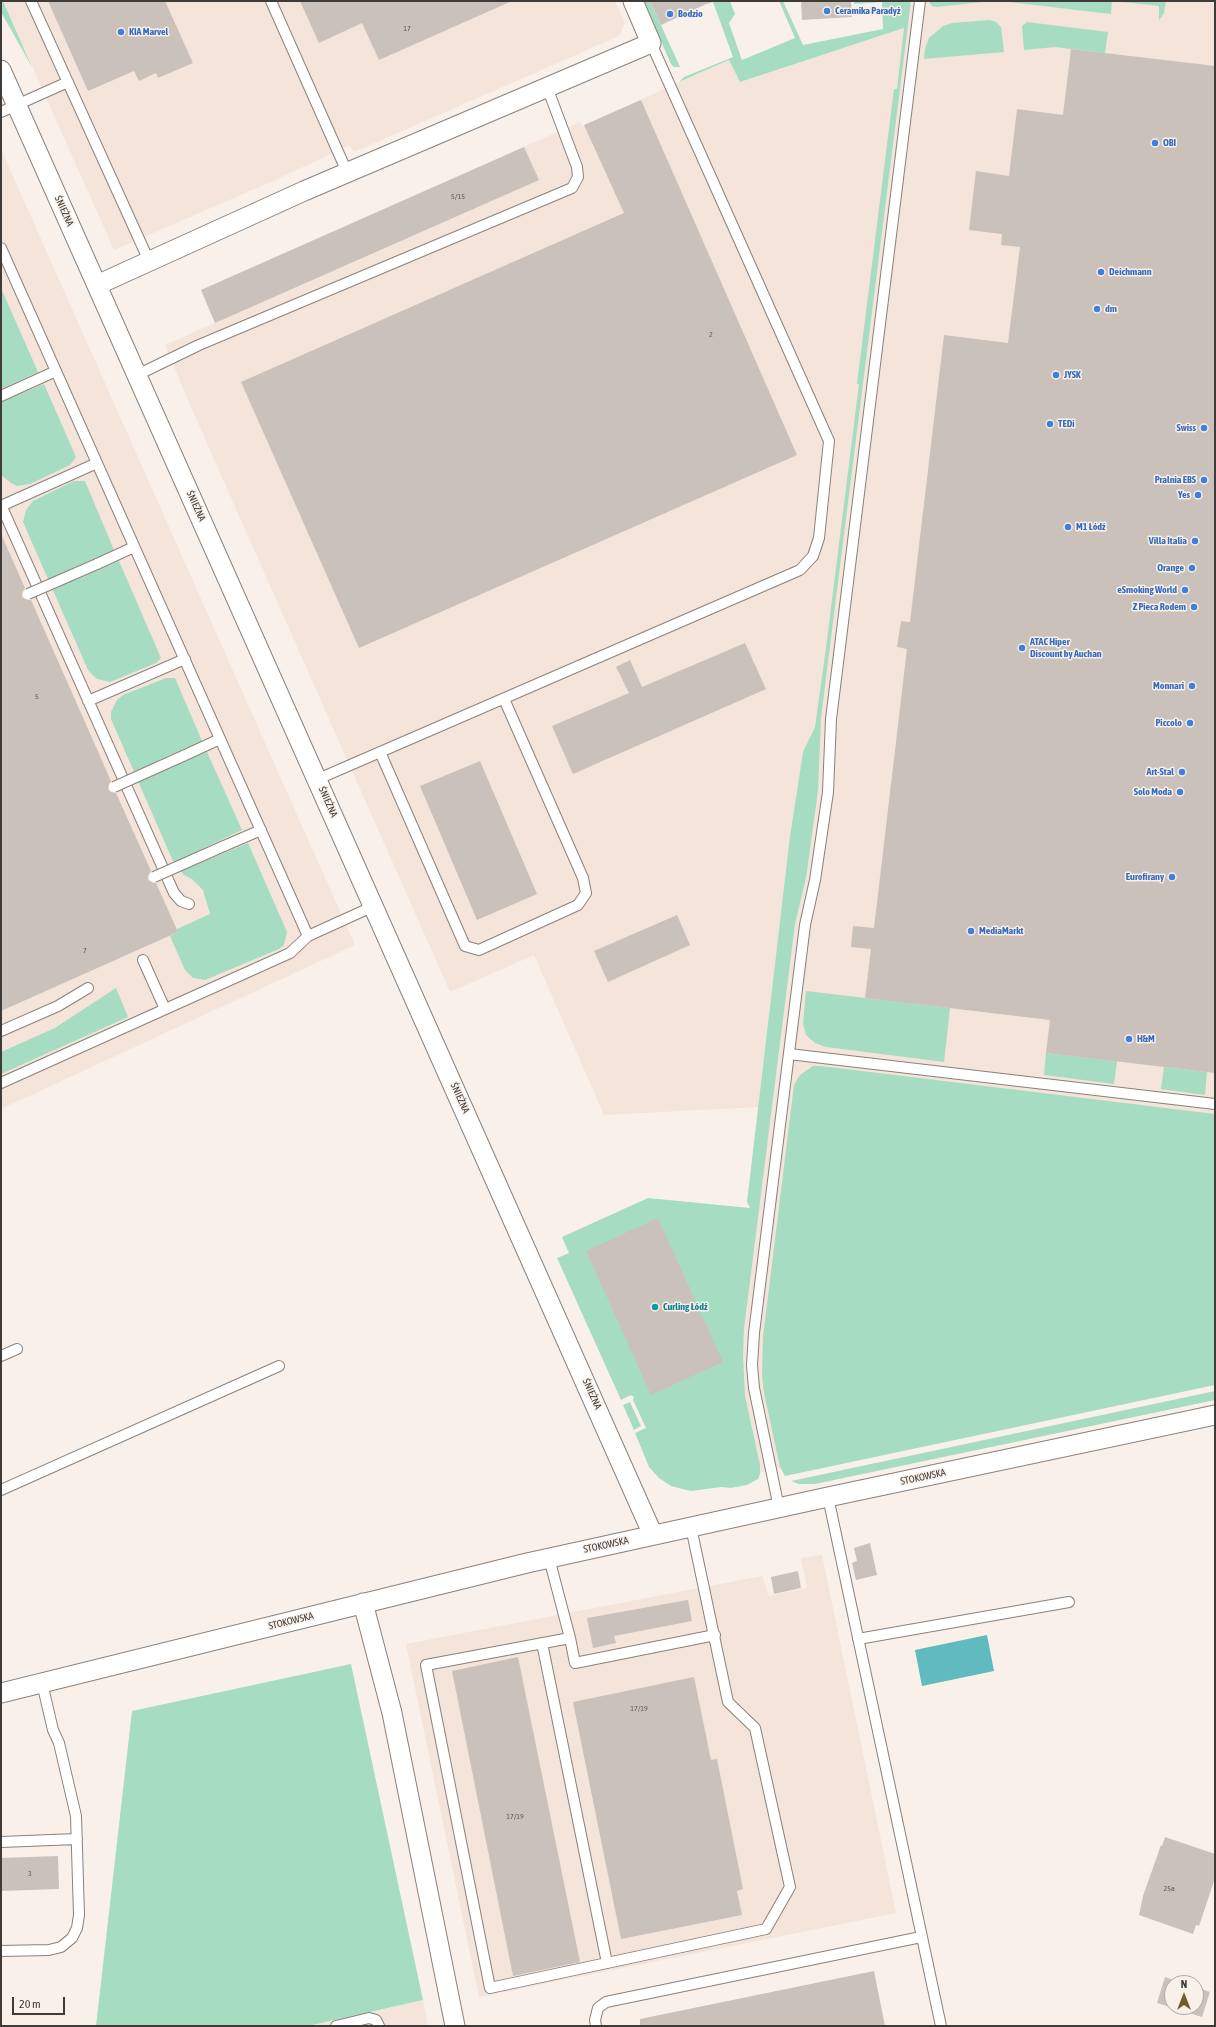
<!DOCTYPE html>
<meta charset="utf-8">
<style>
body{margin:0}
#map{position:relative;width:1216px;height:2027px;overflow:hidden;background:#faf0ea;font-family:"Asap Condensed",sans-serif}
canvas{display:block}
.frame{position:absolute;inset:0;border:2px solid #3f3b38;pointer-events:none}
.north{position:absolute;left:1164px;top:1975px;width:40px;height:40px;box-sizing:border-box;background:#faf0ea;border:1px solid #afa8a3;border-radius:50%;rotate:0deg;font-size:11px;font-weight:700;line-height:16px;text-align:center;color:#3f3b38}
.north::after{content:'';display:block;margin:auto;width:14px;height:18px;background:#735c2c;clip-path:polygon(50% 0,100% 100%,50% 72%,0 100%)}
.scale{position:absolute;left:12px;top:1997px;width:53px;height:18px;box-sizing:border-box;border:2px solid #3f3b38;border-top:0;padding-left:5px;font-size:12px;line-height:14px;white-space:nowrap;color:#3f3b38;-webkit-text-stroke:3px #faf0ea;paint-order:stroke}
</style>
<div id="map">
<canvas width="1216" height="2027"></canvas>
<div class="frame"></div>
<div class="north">N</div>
<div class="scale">20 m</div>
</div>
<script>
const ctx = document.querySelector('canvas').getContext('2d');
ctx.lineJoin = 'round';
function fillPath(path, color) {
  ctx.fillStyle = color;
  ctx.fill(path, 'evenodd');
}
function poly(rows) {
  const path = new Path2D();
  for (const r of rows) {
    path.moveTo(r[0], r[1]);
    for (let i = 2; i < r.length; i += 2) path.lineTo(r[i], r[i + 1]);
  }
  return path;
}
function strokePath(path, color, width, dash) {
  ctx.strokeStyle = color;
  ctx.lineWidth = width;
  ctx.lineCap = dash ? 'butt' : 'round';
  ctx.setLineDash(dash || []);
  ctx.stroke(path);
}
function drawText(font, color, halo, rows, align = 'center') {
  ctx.font = font + ' "Asap Condensed",sans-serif';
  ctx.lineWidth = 3;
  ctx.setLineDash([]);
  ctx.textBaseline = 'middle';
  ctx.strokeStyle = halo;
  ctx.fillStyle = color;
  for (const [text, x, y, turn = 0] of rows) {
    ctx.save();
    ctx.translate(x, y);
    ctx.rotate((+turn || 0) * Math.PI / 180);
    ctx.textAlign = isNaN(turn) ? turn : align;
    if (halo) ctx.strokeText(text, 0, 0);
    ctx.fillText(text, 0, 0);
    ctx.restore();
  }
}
const built = poly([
 [3,1,615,1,625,23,619,36,354,152,350,145,273,181,114,250],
 [930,1,1215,1,1215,1377,749,1475,736,1407,803,752,790,836,758,1107,604,1115,534,955,450,992,190,405,165,345,215,323,201,290,580,122,582,126,584,125,729,60,740,82,904,28,907,4],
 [1,149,355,945,1,1109],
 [822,1555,896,1913,479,1997,406,1644,762,1576,769,1596,807,1588,801,1558],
 [423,2000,428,2026,308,2026]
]);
const green = poly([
 [1,1,3,1,32,67,1,12],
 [643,1,650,1,680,67,674,67,671,64],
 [706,1,730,1,735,14,729,23,742,60,795,38,779,1,783,1,803,45,883,29,882,2,854,4,854,1,911,1,821,718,818,791,806,878,795,924,744,1329,743,1356,745,1396,760,1465,760,1474,758,1479,747,1485,730,1488,722,1487,691,1491,671,1486,659,1478,649,1467,635,1433,646,1428,633,1400,634,1397,631,1395,621,1400,557,1258,569,1253,562,1237,648,1198,750,1208,747,1202,790,836,803,752,815,727,826,648,859,384,857,384,894,89,897,89,904,28,740,82,729,60,679,82,684,77,733,57,713,2,707,4],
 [928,1,1112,1,1111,14,1009,2,983,2,936,7,932,6],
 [1114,1,1166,1,1164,13,1159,20,1159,6],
 [990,20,996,22,1001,27,1004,52,924,59,925,49,929,38,943,26,952,23],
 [1027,22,1108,32,1105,53,1055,47,1024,50,1022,26],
 [1,288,38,372,1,389],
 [44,384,76,457,70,465,30,484,17,486,11,483,1,475,1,402],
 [74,481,85,481,114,550,73,568,77,579,119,561,161,658,156,663,110,682,97,679,88,670,23,522,26,510,33,501],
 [166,678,175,678,202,741,159,760,164,770,207,752,242,830,200,850,205,861,248,843,287,932,284,945,279,949,205,980,193,978,185,970,170,936,178,932,177,929,210,914,203,890,192,879,184,875,172,859,111,719,111,712,117,700,123,695],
 [116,988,128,1017,1,1074,1,1052,55,1028],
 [806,991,950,1008,944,1062,826,1047,815,1043,806,1035,803,1024],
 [1046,1053,1117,1061,1114,1084,1044,1075],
 [813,1066,821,1066,1215,1114,1215,1385,785,1476,780,1467,764,1393,762,1375,763,1337,794,1085,800,1075],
 [1164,1067,1207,1072,1205,1095,1161,1089],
 [1215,1391,1215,1400,815,1484,799,1484,791,1481],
 [630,1402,641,1426,634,1430,623,1405],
 [351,1664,423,2000,308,2026,96,2026,132,1711]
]);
const water = poly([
 [987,1635,994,1671,922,1686,915,1650]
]);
const building = poly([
 [48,1,165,1,193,63,158,78,156,73,139,81,134,71,88,91],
 [300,1,512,1,379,60,362,23,319,43],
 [650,1,713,1,661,25],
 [801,1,851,1,852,17,802,20],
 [1071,49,1215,66,1215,1073,1046,1053,1050,1020,865,998,871,949,851,947,853,926,874,928,907,649,897,647,901,621,910,622,944,335,1008,343,1020,247,1001,245,1002,234,969,230,976,171,1009,176,1017,109,1063,115],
 [641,100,797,455,359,648,241,382,624,213,584,125],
 [524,147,539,180,215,323,201,290],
 [1,534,25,588,22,593,22,597,27,600,31,600,111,781,109,784,108,789,111,792,116,793,151,871,148,876,148,880,153,883,156,883,178,932,1,1011],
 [745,643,766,689,573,774,552,726,629,693,616,667,630,660,642,687],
 [480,761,537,894,477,920,420,786],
 [677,915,690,945,608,982,594,951],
 [658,1218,723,1362,651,1395,586,1251],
 [870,1543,877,1575,856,1580,852,1563,857,1561,854,1548],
 [798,1571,801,1588,774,1594,771,1577],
 [688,1600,692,1621,614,1636,616,1643,593,1648,587,1618],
 [518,1657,580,1962,513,1976,452,1671],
 [694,1677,711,1760,717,1759,743,1889,737,1891,742,1915,621,1939,573,1702],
 [1165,1837,1215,1854,1215,1878,1199,1926,1196,1925,1193,1934,1139,1915,1143,1896,1161,1845,1162,1846],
 [58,1856,59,1889,1,1891,1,1858],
 [874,1971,885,2026,640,2026,640,2019],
 [1165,1977,1184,1983,1172,1983,1172,2007,1196,2007,1196,1987,1210,1992,1202,2017,1157,2003]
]);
const service = poly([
 [31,1,149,261],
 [271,1,347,172],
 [1,112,68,82],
 [1,248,308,936],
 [137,375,199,345,572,188,578,177,577,167,547,87],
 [1,396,56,371],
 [1,505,174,893,181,901,189,904],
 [1,506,97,463],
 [97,564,134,547],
 [88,701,185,659],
 [380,752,465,946,479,950,578,905,586,893,583,878,504,699],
 [183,756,220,739],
 [318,779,800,570,813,556,819,538,829,441,651,43],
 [224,846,261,830],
 [143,960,165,1009],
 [1,1031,58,1006,88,988],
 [789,1054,1215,1104],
 [1,1083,290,953,308,936,374,906],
 [1,1356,17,1349],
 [1,1490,279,1366],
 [828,1497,941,2026],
 [779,1508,754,1388,752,1365,754,1333,805,925,815,880,828,792,831,719,920,1],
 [549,1558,570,1638,426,1665,490,1988,766,1929,790,1887,755,1728,728,1702,691,1527],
 [570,1638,575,1663,715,1635],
 [858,1639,1069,1602],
 [542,1643,607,1963],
 [1,1842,77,1839],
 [1,1951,49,1950,61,1947,72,1938,77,1928,79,1915,76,1816,59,1743,53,1730,42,1683],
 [336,2026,369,2018,376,2020,379,2026],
 [596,2026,595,2020,598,2008,606,2002,921,1937]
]);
const minor = poly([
 [1,70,653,1535],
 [97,285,304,191,651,43,633,1],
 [363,1603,392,1713,455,2026],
 [1,1693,527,1563,828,1497,1215,1415]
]);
const serviceBridge = poly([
 [28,594,97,564],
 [114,787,183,756],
 [154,877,224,846]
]);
const markers = [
 [827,11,4,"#3f7fe0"],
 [670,14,4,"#3f7fe0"],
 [121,32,4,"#3f7fe0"],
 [1155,143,4,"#3f7fe0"],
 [1101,272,4,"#3f7fe0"],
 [1097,309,4,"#3f7fe0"],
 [1056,375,4,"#3f7fe0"],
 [1050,424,4,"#3f7fe0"],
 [1204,428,4,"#3f7fe0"],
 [1204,480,4,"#3f7fe0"],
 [1198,495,4,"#3f7fe0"],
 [1068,527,4,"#3f7fe0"],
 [1195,541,4,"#3f7fe0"],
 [1192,568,4,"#3f7fe0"],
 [1185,590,4,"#3f7fe0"],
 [1194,607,4,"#3f7fe0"],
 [1022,648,4,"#3f7fe0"],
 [1192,686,4,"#3f7fe0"],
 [1190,723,4,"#3f7fe0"],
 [1182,772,4,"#3f7fe0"],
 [1180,792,4,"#3f7fe0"],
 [1172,877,4,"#3f7fe0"],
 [971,931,4,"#3f7fe0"],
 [1129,1039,4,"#3f7fe0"],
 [655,1307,4,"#0f9aa8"]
];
const numberNames = [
 ["17",407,28],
 ["5/15",458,196],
 ["2",711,334],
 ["5",37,696],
 ["7",85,950],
 ["17/19",639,1708],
 ["17/19",515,1816],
 ["3",30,1873],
 ["25a",1169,1888]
];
const shopNames = [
 ["Ceramika Paradyż",835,11],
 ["Bodzio",678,14],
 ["KIA Marvel",129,32],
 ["OBI",1163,143],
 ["Deichmann",1109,272],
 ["dm",1105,309],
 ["JYSK",1064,375],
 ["TEDi",1058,424],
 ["Swiss",1196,428,"right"],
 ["Pralnia EBS",1196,480,"right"],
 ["Yes",1190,495,"right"],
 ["M1 Łódź",1076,527],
 ["Villa Italia",1187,541,"right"],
 ["Orange",1184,568,"right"],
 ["eSmoking World",1177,590,"right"],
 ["Z Pieca Rodem",1186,607,"right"],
 ["ATAC Hiper",1030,642],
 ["Discount by Auchan",1030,654],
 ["Monnari",1184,686,"right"],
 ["Piccolo",1182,723,"right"],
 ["Art-Stal",1174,772,"right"],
 ["Solo Moda",1172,792,"right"],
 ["Eurofirany",1164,877,"right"],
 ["MediaMarkt",979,931],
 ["H&M",1137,1039]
];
const streetNames = [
 ["ŚNIEŻNA",64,211,66],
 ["ŚNIEŻNA",196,506,66],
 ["ŚNIEŻNA",328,802,66],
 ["ŚNIEŻNA",460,1098,66],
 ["ŚNIEŻNA",592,1394,66],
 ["STOKOWSKA",923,1477,-12],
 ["STOKOWSKA",606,1545,-12],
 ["STOKOWSKA",291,1621,-14]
];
const cultureNames = [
 ["Curling Łódź",663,1307]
];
fillPath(built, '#f4e4d9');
fillPath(green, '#a6ddc2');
fillPath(water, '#60babe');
fillPath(building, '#cbc1bb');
strokePath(service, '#8a817b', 12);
strokePath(minor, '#8a817b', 21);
strokePath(service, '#fff', 10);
strokePath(minor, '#fff', 19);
strokePath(serviceBridge, '#8a817b', 12, []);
strokePath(serviceBridge, '#fff', 10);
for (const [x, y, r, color] of markers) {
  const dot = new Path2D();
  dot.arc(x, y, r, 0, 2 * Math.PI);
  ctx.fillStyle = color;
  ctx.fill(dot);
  strokePath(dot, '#faf0ea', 1.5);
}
drawText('8px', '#625c59', null, numberNames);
drawText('bold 10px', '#366cbe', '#faf0ea', shopNames, 'left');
drawText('10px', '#3f3b38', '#faf0ea', streetNames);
drawText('bold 10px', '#0d838f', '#faf0ea', cultureNames, 'left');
</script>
